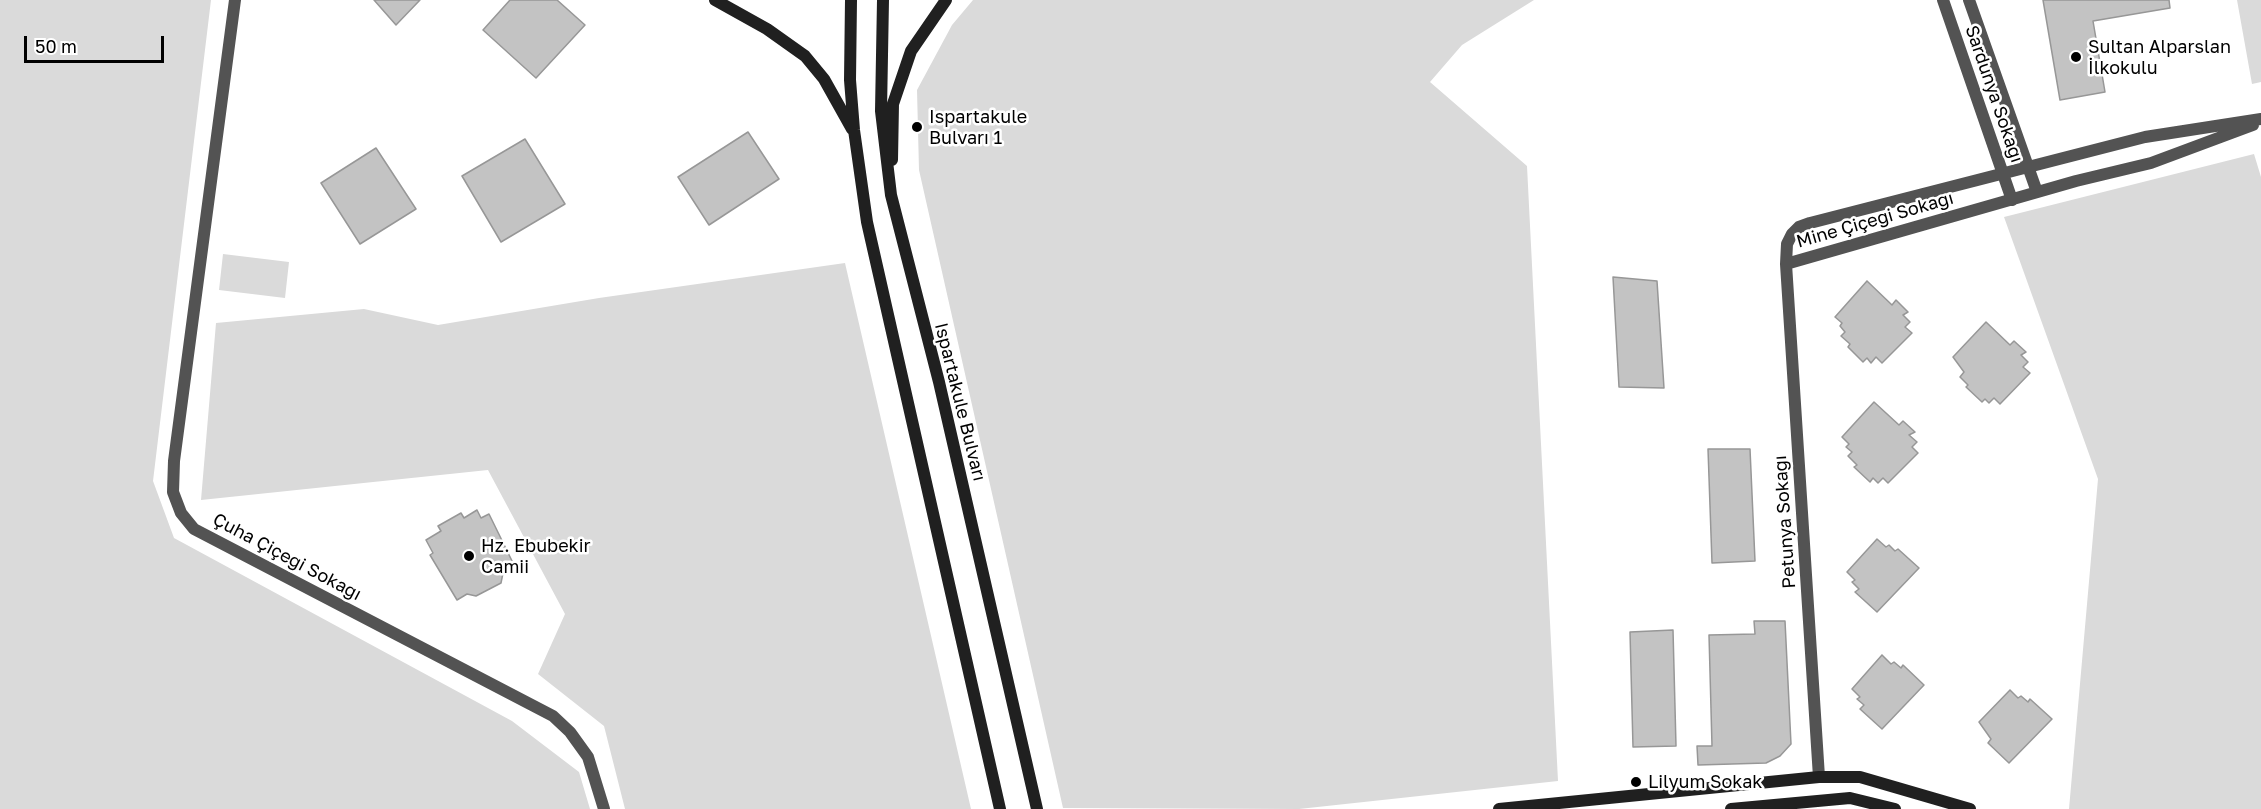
<!DOCTYPE html>
<meta charset="utf-8">
<style>
body{margin:0}
#map{position:relative;width:2261px;height:809px;overflow:hidden;background:#fff;font-family:"Golos Text",sans-serif}
canvas{display:block}
.scale{position:absolute;left:24px;top:36px;width:140px;height:27px;box-sizing:border-box;border:3px solid #000;border-top:0;padding-left:8px;font-size:18px;line-height:21px;white-space:nowrap;color:#000;-webkit-text-stroke:4px #fff;paint-order:stroke}
</style>
<div id="map">
<canvas width="2261" height="809"></canvas>
<div class="scale">50 m</div>
</div>
<script>
const ctx = document.querySelector('canvas').getContext('2d');
ctx.lineJoin = 'round';
function fillPath(path, color) {
  ctx.fillStyle = color;
  ctx.fill(path, 'evenodd');
}
function poly(rows) {
  const path = new Path2D();
  for (const r of rows) {
    path.moveTo(r[0], r[1]);
    for (let i = 2; i < r.length; i += 2) path.lineTo(r[i], r[i + 1]);
  }
  return path;
}
function strokePath(path, color, width, dash) {
  ctx.strokeStyle = color;
  ctx.lineWidth = width;
  ctx.lineCap = dash ? 'butt' : 'round';
  ctx.setLineDash(dash || []);
  ctx.stroke(path);
}
function drawText(font, color, halo, rows, align = 'center') {
  ctx.font = font + ' "Golos Text",sans-serif';
  ctx.lineWidth = 5;
  ctx.setLineDash([]);
  ctx.textBaseline = 'middle';
  ctx.strokeStyle = halo;
  ctx.fillStyle = color;
  for (const [text, x, y, turn = 0] of rows) {
    ctx.save();
    ctx.translate(x, y);
    ctx.rotate((+turn || 0) * Math.PI / 180);
    ctx.textAlign = isNaN(turn) ? turn : align;
    if (halo) ctx.strokeText(text, 0, 0);
    ctx.fillText(text, 0, 0);
    ctx.restore();
  }
}
const green = poly([
 [0,0,211,0,153,481,174,538,512,721,579,772,590,809,0,809],
 [973,0,1534,0,1462,45,1430,82,1527,166,1558,781,1299,809,1063,808,919,170,917,90,952,25],
 [2237,0,2261,0,2261,82,2252,84],
 [2254,154,2261,177,2261,809,2069,809,2098,479,2004,217],
 [223,254,289,262,285,298,219,290],
 [845,263,971,809,625,809,604,726,538,674,565,614,488,470,201,500,216,323,364,309,438,325,599,298]
]);
const building = poly([
 [374,0,420,0,396,25,374,0],
 [510,0,557,0,585,25,536,78,483,30,510,0],
 [2043,0,2169,0,2170,8,2093,21,2105,92,2060,100,2043,0],
 [748,132,779,179,709,225,678,177,748,132],
 [525,139,565,204,501,242,462,176,525,139],
 [376,148,416,209,360,244,321,183,376,148],
 [1613,277,1657,281,1664,388,1619,387,1613,277],
 [1867,281,1892,305,1896,300,1908,312,1903,315,1910,322,1905,327,1912,333,1882,363,1876,357,1871,363,1867,358,1863,362,1848,347,1850,344,1841,336,1845,332,1840,326,1842,323,1835,317,1867,281],
 [1986,322,2010,345,2014,341,2026,352,2021,355,2028,362,2023,367,2030,373,2000,404,1994,398,1989,403,1985,399,1982,402,1966,387,1968,385,1960,377,1964,372,1953,357,1986,322],
 [1874,402,1899,425,1903,421,1915,432,1909,435,1917,442,1912,447,1918,453,1888,483,1883,478,1878,483,1873,478,1870,482,1854,467,1857,465,1848,456,1852,452,1846,447,1849,444,1842,437,1874,402],
 [1708,449,1750,449,1755,561,1712,563,1708,449],
 [477,510,481,518,489,514,515,567,503,573,501,583,476,596,467,594,457,600,430,555,433,553,426,540,441,531,438,526,461,513,464,518,477,510],
 [1877,539,1886,547,1889,545,1895,551,1898,549,1919,568,1877,612,1855,592,1859,589,1852,582,1855,580,1847,572,1877,539],
 [1754,621,1785,621,1791,744,1780,756,1766,763,1698,765,1697,746,1712,746,1709,635,1755,634,1754,621],
 [1673,630,1676,746,1633,747,1630,632,1673,630],
 [1882,655,1891,664,1894,662,1901,668,1903,665,1924,685,1882,729,1860,709,1864,705,1857,699,1860,697,1852,689,1882,655],
 [2010,690,2018,698,2021,696,2028,702,2030,699,2052,719,2009,763,1988,743,1991,739,1979,722,2010,690]
]);
const street = poly([
 [235,0,174,461,173,492,181,513,194,529,553,716,570,732,588,757,604,809],
 [1943,0,2012,200],
 [1969,0,2037,192],
 [1786,264,2076,181,2151,163,2253,125],
 [1819,777,1786,264,1787,244,1792,234,1799,227,1810,223,2145,137,2261,119]
]);
const secondary = poly([
 [715,0,767,29,805,56,824,79,852,129],
 [851,0,850,80,854,130,867,222,1000,809],
 [883,0,881,111,891,195,939,382,1037,809],
 [892,160,893,104,911,51,946,0],
 [1499,809,1819,777,1860,777,1970,809],
 [1731,809,1850,798,1895,809]
]);
const markers = [
 [2076,57,6,"#000"],
 [917,127,6,"#000"],
 [469,556,6,"#000"],
 [1636,782,6,"#000"]
];
const poiNames = [
 ["Sultan Alparslan",2088,47],
 ["İlkokulu",2088,68],
 ["Ispartakule",929,117],
 ["Bulvarı 1",929,138],
 ["Hz. Ebubekir",481,546],
 ["Camii",481,567],
 ["Lilyum Sokak",1648,782]
];
const streetNames = [
 ["Sardunya Sokağı",1994,94,71],
 ["Mine Çiçeği Sokağı",1875,220,-16],
 ["Ispartakule Bulvarı",960,402,76],
 ["Petunya Sokağı",1785,522,-94],
 ["Çuha Çiçeği Sokağı",287,557,28]
];
fillPath(green, '#dadada');
fillPath(building, '#c3c3c3');
strokePath(building, '#979797', 1.5);
strokePath(street, '#535353', 12);
strokePath(secondary, '#202020', 12);
for (const [x, y, r, color] of markers) {
  const dot = new Path2D();
  dot.arc(x, y, r, 0, 2 * Math.PI);
  ctx.fillStyle = color;
  ctx.fill(dot);
  strokePath(dot, '#fff', 2);
}
drawText('18px', '#000', '#fff', poiNames, 'left');
drawText('18px', '#000', '#fff', streetNames);
</script>
